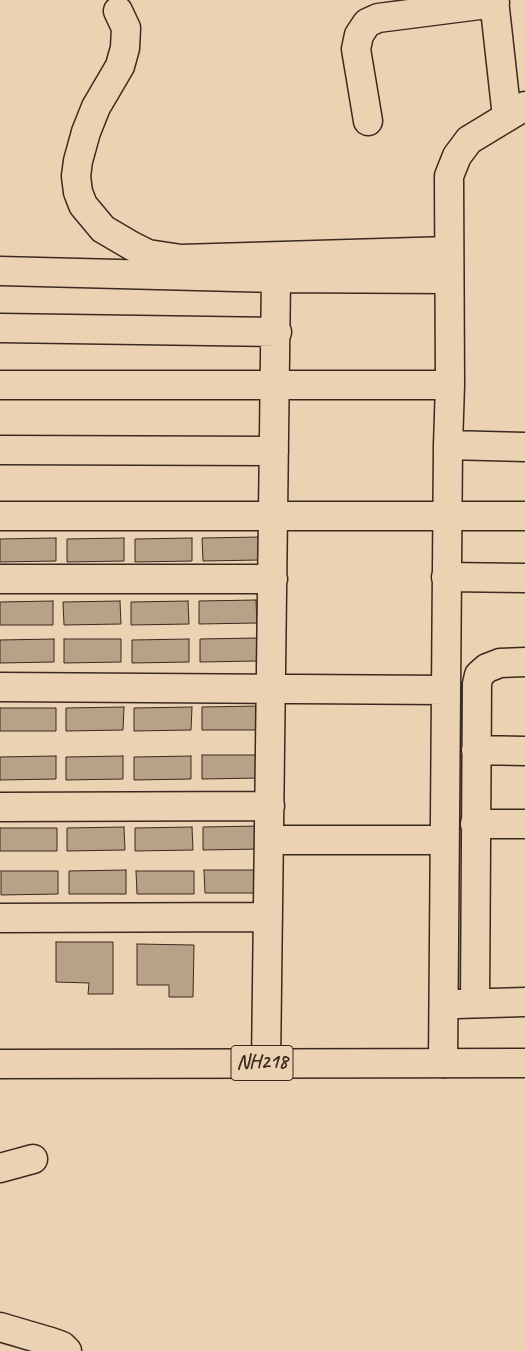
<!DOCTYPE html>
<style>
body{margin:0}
canvas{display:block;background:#ebd2b3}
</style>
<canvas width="525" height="1351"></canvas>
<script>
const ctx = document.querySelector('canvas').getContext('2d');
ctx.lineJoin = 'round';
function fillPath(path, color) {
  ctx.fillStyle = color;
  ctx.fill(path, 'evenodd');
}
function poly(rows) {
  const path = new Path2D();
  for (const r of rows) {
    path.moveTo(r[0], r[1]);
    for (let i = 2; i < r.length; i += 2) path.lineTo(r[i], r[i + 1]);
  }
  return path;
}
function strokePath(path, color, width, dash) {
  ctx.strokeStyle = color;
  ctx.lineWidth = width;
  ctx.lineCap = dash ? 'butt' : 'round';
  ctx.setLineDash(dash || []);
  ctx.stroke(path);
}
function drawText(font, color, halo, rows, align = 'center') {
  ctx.font = font + ' Caveat,sans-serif';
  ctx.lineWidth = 4.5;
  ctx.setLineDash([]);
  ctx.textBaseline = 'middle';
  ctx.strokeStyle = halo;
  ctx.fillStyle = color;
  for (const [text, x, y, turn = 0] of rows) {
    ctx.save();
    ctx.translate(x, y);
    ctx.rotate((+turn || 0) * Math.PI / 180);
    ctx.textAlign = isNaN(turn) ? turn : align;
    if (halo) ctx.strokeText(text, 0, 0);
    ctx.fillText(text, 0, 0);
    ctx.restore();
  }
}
const building = poly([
 [260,537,260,560,203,561,202,538,260,537],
 [56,538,56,561,0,562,0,539,56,538],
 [124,538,124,561,67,562,67,539,124,538],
 [192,538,192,561,135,562,135,539,192,538],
 [256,600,257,623,199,624,199,601,256,600],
 [53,601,53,625,0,625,0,602,53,601],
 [120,601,121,624,64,625,63,602,120,601],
 [188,601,189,624,131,625,131,602,188,601],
 [257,638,257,661,200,662,200,639,257,638],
 [54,639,54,662,0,663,0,640,54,639],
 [64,639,121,639,121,662,64,663,64,639],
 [189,639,189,662,132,663,132,640,189,639],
 [259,706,259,730,202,730,202,707,259,706],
 [124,707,123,730,66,731,66,708,124,707],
 [192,707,191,730,134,731,134,708,192,707],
 [0,708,56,708,56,731,0,731,0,708],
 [202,755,259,755,259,778,202,779,202,755],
 [56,756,56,779,0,780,0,757,56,756],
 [123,756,123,779,66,780,66,757,123,756],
 [191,756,191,779,134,780,134,757,191,756],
 [260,826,261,849,203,850,203,827,260,826],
 [124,827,125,850,67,851,67,828,124,827],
 [192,827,193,850,135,851,135,828,192,827],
 [0,828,57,828,57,851,0,851,0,828],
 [126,870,126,894,69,894,69,871,126,870],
 [204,870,262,870,262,893,205,893,204,870],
 [1,871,58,871,58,894,1,895,1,871],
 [136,871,194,871,194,894,137,894,136,871],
 [56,942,113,942,113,994,88,994,89,983,56,982,56,942],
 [137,944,194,945,193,997,169,997,169,985,137,985,137,944]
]);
const minor = poly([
 [494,0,507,117],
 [118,11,126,28,125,48,120,66,96,107,86,132,78,161,76,176,78,192,83,205,103,229,132,246,148,254,181,259,449,251],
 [368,121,356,49,359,35,367,23,378,18,495,3],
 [0,271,276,278,449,279],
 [0,328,277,332],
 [0,385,450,385],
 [448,445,525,447],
 [0,450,274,451],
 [0,516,525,516],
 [446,577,525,578],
 [0,579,273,579],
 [0,687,446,690],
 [476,750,525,751],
 [0,807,270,806],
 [475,824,525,824],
 [269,840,444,840],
 [0,918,268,917],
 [475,1003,477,684,479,675,487,668,500,663,525,662],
 [457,1004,525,1002],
 [266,1063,276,278],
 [443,1063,448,445,450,385,449,176,457,156,469,140,525,106],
 [0,1168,33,1159],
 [0,1327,51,1342,62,1346,67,1351]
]);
const highway = poly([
 [0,1064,525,1063]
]);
const shields = [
 [262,1063,62]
];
const shieldNames = [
 ["NH218",262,1063]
];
fillPath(building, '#b7a187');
strokePath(building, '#3b2a1e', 1);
strokePath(minor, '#3b2a1e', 31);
strokePath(highway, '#3b2a1e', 31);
strokePath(minor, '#ebd2b3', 28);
strokePath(highway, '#ebd2b3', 28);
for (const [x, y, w] of shields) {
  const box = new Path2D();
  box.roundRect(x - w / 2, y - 17.5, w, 35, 4);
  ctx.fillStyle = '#ebd2b3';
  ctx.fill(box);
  strokePath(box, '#3b2a1e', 1);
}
drawText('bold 20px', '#3b2a1e', null, shieldNames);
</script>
